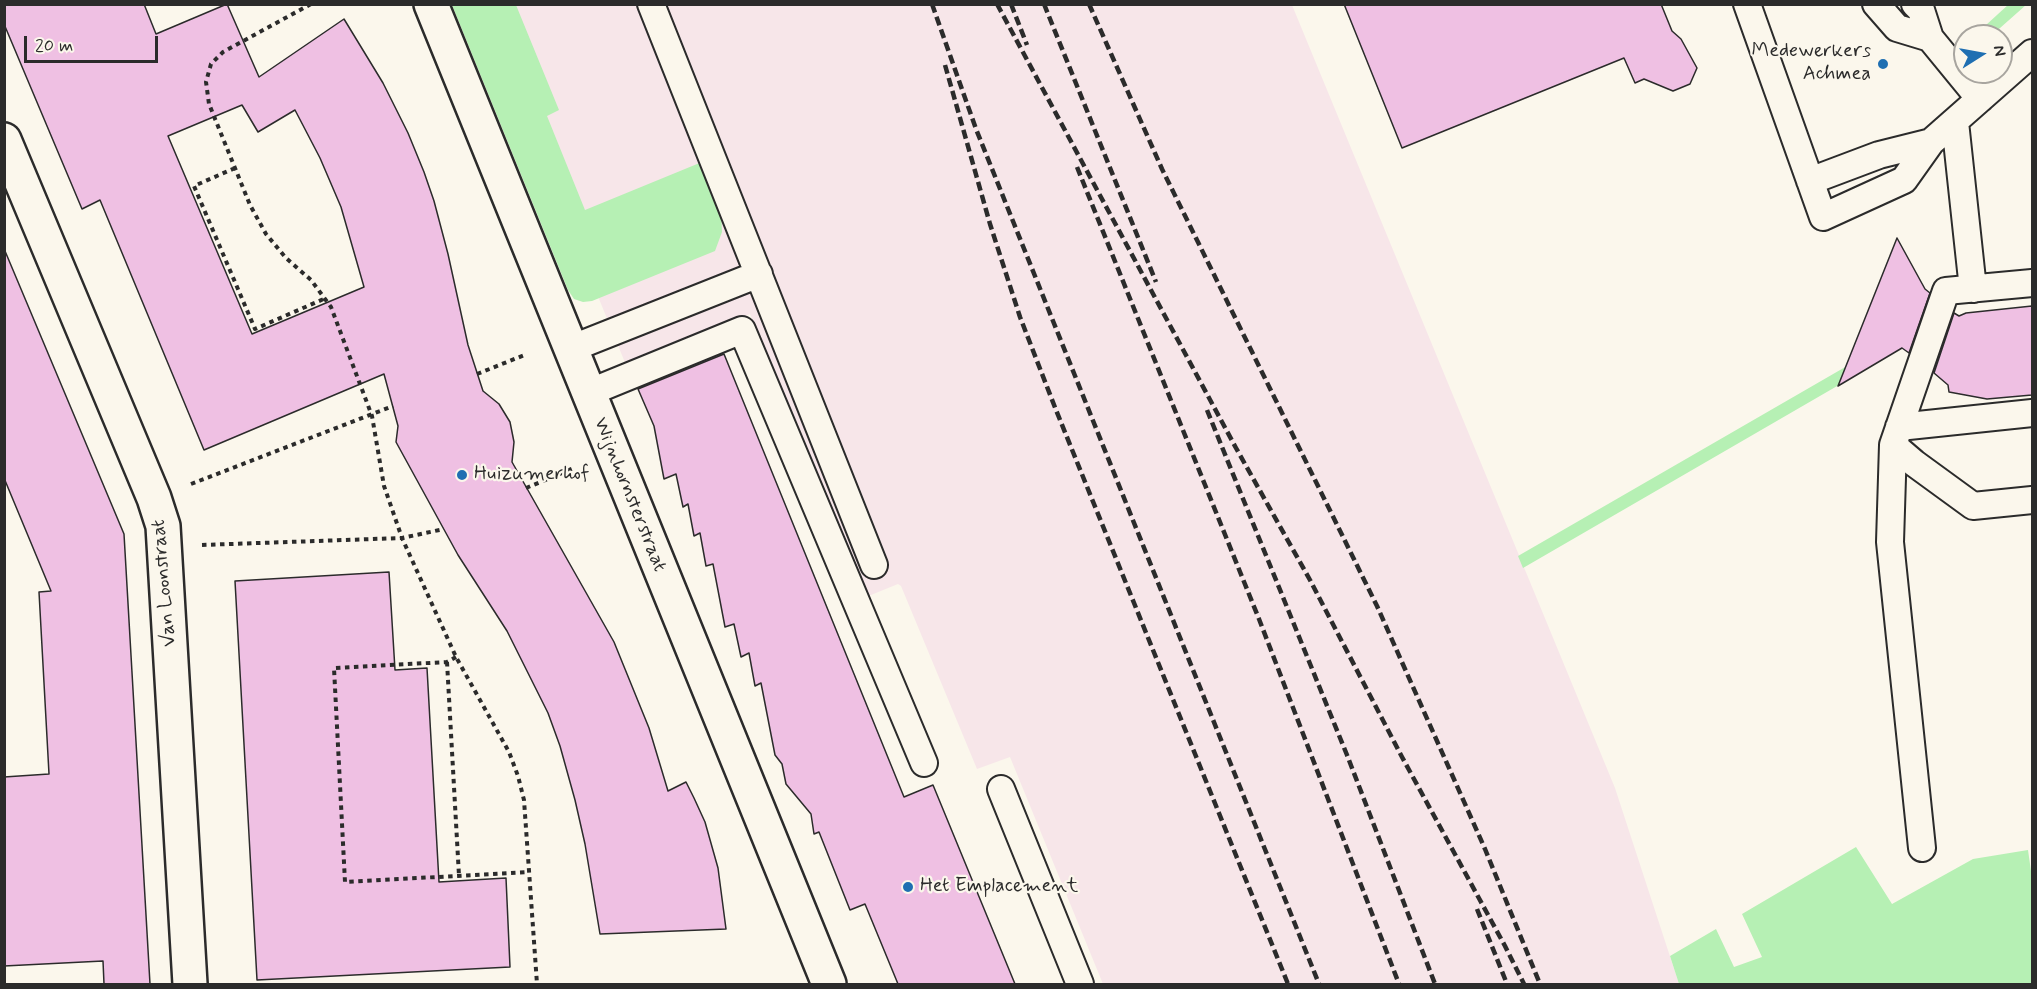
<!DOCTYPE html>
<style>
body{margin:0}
#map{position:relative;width:2037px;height:989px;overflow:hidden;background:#fbf7ec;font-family:Mynerve,sans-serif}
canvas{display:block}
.frame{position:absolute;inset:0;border:6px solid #2b2b2b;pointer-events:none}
.north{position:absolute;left:1953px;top:24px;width:60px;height:60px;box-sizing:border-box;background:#fbf7ec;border:2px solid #a8a59f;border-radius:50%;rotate:79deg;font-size:16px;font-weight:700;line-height:24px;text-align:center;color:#2b2b2b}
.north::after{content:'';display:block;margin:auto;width:21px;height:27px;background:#1f6fb2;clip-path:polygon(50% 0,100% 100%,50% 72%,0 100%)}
.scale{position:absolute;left:24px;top:36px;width:134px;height:27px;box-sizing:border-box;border:3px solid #2b2b2b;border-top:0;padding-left:8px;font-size:18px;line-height:21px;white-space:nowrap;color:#2b2b2b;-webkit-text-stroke:4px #fbf7ec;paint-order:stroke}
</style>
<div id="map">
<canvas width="2037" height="989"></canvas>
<div class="frame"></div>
<div class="north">N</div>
<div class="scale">20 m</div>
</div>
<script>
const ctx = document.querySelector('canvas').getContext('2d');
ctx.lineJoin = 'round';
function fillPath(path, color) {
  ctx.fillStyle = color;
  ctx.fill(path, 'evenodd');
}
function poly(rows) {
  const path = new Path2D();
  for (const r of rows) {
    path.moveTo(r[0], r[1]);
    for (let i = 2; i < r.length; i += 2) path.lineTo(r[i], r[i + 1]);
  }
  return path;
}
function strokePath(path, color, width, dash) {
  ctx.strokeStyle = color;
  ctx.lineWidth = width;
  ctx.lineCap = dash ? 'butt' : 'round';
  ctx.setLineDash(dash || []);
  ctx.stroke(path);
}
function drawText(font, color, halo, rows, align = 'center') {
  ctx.font = font + ' Mynerve,sans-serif';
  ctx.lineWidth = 4.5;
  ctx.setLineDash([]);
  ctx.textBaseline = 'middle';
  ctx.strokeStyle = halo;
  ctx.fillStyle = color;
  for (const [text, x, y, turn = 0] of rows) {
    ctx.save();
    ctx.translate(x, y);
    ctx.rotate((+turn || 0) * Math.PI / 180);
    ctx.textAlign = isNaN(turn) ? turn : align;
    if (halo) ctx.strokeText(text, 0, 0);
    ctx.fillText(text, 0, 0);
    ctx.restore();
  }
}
const built = poly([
 [479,5,1292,5,1615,788,1679,984,1103,984,1010,757,977,769,901,586,898,584,866,597,750,314,626,365]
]);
const green = poly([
 [2009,4,2026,5,1991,36,1974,36],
 [452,5,516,5,559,110,547,116,585,210,702,162,721,210,722,232,715,251,592,301,583,302,574,299,568,290],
 [1847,366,1851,378,1523,568,1518,556],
 [1856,847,1892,904,1973,859,2028,850,2032,878,2032,984,1679,984,1670,956,1716,929,1734,967,1762,957,1742,914]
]);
const building = poly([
 [4,4,144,4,156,34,227,4,259,77,344,19,383,83,408,133,424,172,434,201,448,254,468,345,483,391,499,404,510,422,514,442,512,462,614,642,649,728,668,791,686,782,694,798,705,822,718,868,726,929,600,934,585,844,575,800,560,746,548,713,507,631,458,555,396,442,398,426,384,374,204,450,100,200,82,209,4,24,4,4],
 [242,105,258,132,295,110,320,158,341,207,364,287,252,334,168,136,242,105],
 [1344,4,1661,4,1672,31,1681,39,1697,68,1690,84,1673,91,1644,79,1635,83,1624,58,1402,148,1344,4],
 [1897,238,1925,289,1930,293,1909,353,1902,348,1838,386,1897,238],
 [5,251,124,534,150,984,104,984,103,961,4,966,4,777,49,774,39,592,51,591,4,478,5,251],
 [2032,306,2032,395,1987,399,1949,392,1948,385,1934,373,1954,313,1959,316,1966,313,2032,306],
 [724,354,904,797,933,785,1015,984,898,984,865,904,850,910,819,832,814,834,811,814,786,784,782,764,775,755,761,683,755,686,749,653,741,657,734,624,725,627,713,564,706,566,700,533,694,536,688,504,683,507,676,474,664,479,654,426,638,389,724,354],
 [389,572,395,670,427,668,439,882,506,878,510,967,257,980,235,581,389,572]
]);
const path = poly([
 [311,4,223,52,211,64,206,82,209,104,250,205,266,234,286,258,311,280,331,307,372,416,384,486,402,538,456,657,509,752,518,776,524,800,537,984],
 [235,168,194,186,255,329,326,298],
 [477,374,527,354],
 [191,484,393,406],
 [526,488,574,468],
 [202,545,402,538,444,529],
 [456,657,447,662,334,668,345,882,529,872],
 [447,662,459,876]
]);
const service = poly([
 [651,4,874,565],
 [1747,4,1823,217,1904,180,1931,142,2032,53],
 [1876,4,1897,28,1930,38],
 [1915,4,1921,10,1930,38,1980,99],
 [1955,122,1973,289],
 [1810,181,1879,155,1931,142],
 [570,349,759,274],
 [588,393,742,330,924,763],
 [1899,427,2032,413],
 [1893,445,1914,463,1973,506,2032,500],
 [1001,789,1080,984],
 [1922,848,1890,542,1893,445,1946,291,2032,283]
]);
const minor = poly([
 [431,4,829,984],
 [4,140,154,498,163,526,190,984]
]);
const rail = poly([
 [932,4,976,129,1319,984],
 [997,4,1236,448,1310,580,1402,757,1505,946,1524,984],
 [1011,4,1027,45],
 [1044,4,1156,282],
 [1089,4,1162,169,1377,606,1485,849,1540,984],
 [945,65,990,224,1020,317,1056,410,1288,984],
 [1077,167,1259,619,1399,984],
 [1207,410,1347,755,1435,984],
 [1477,909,1507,984]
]);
const markers = [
 [1883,64,6,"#1f6fb2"],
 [462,475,6,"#1f6fb2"],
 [908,887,6,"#1f6fb2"]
];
const poiNames = [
 ["Medewerkers",1871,52,"right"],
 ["Achmea",1871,75,"right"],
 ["Huizumerhof",474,475],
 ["Het Emplacement",920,887]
];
const streetNames = [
 ["Wijnhornsterstraat",629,495,68],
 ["Van Loonstraat",165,583,-95]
];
fillPath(built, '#f7e6e9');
fillPath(green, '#b6f0b4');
fillPath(building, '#efc0e3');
strokePath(building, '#2b2b2b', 1.5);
strokePath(service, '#2b2b2b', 30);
strokePath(minor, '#2b2b2b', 38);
strokePath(path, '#2b2b2b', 4, [4.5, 4.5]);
strokePath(service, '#fbf7ec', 26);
strokePath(minor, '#fbf7ec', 33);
strokePath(rail, '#2b2b2b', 4.5, [9, 4.5]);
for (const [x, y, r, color] of markers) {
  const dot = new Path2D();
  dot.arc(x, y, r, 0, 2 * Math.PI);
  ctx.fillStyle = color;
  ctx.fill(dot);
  strokePath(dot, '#fbf7ec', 2);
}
drawText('20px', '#2b2b2b', '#fbf7ec', poiNames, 'left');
drawText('20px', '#2b2b2b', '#fbf7ec', streetNames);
</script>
